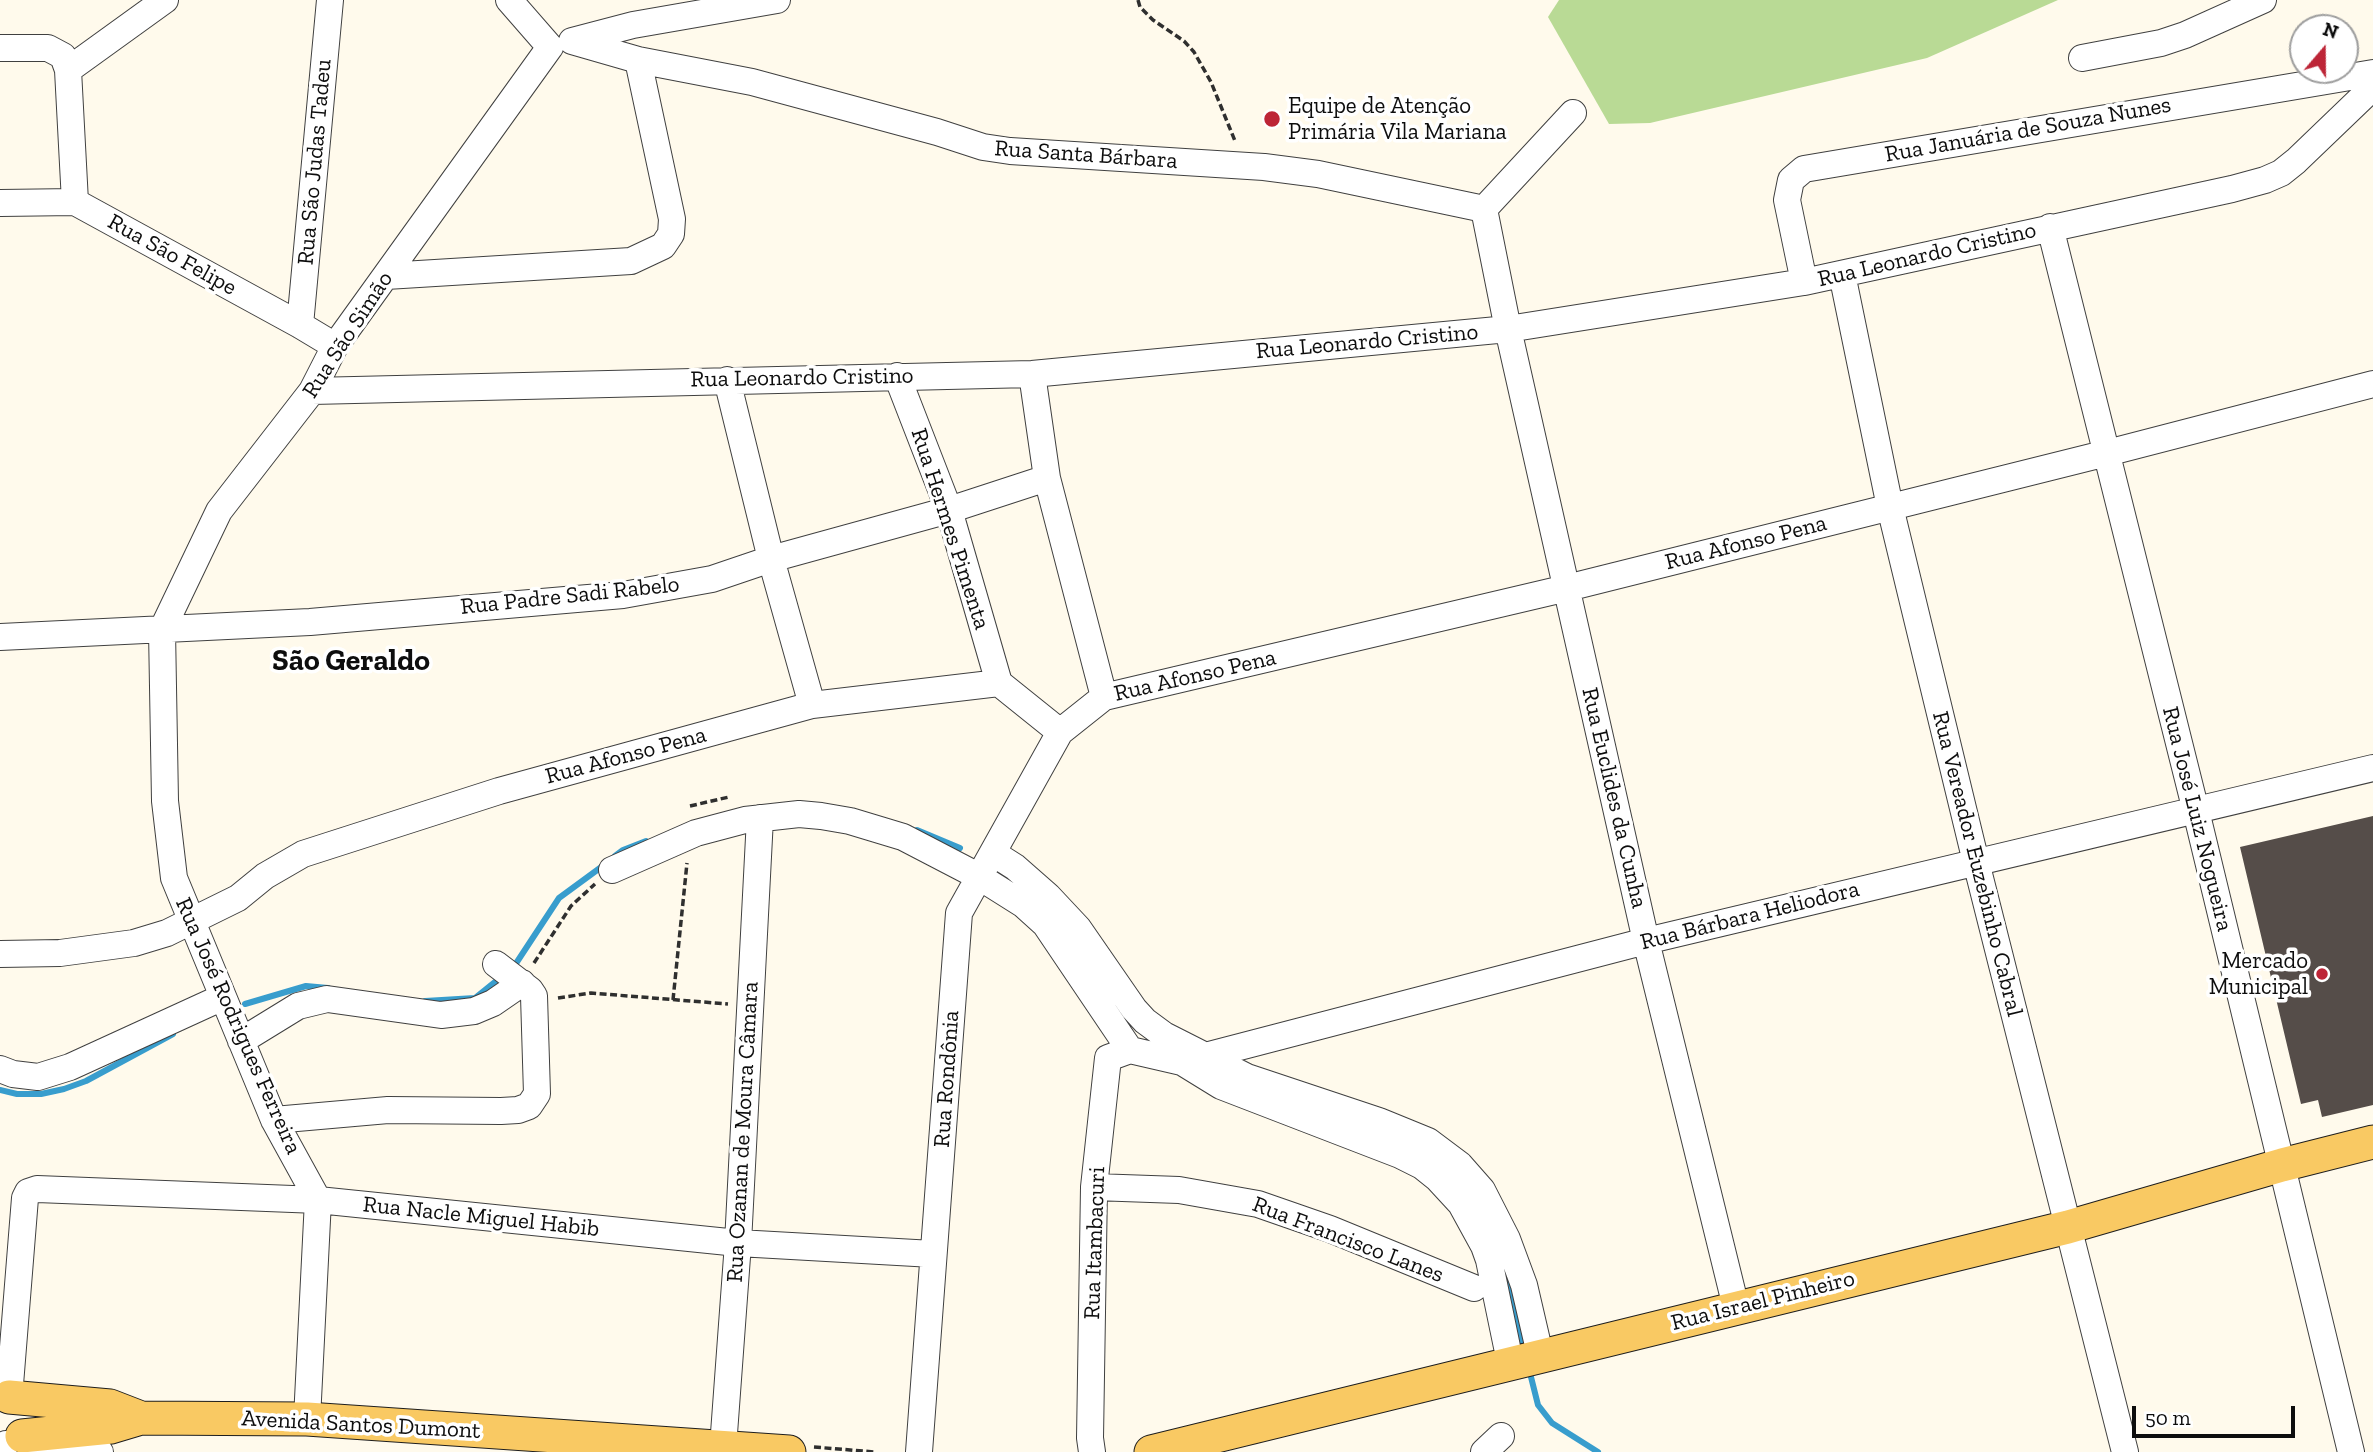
<!DOCTYPE html>
<meta charset="utf-8">
<style>
body{margin:0}
#map{position:relative;width:2373px;height:1452px;overflow:hidden;background:#fffaec;font-family:"Zilla Slab",serif}
canvas{display:block}
.north{position:absolute;left:2289px;top:14px;width:70px;height:70px;box-sizing:border-box;background:#fff;border:2px solid #9e9e9e;border-radius:50%;rotate:20deg;font-size:19px;font-weight:700;line-height:28px;text-align:center;color:#0d0d0d}
.north::after{content:'';display:block;margin:auto;width:24px;height:32px;background:#bd2537;clip-path:polygon(50% 0,100% 100%,50% 72%,0 100%)}
.scale{position:absolute;left:2132px;top:1406px;width:163px;height:32px;box-sizing:border-box;border:4px solid #0d0d0d;border-top:0;padding-left:9px;font-size:21px;line-height:24px;white-space:nowrap;color:#0d0d0d;-webkit-text-stroke:5px #fff;paint-order:stroke}
</style>
<div id="map">
<canvas width="2373" height="1452"></canvas>
<div class="north">N</div>
<div class="scale">50 m</div>
</div>
<script>
const ctx = document.querySelector('canvas').getContext('2d');
ctx.lineJoin = 'round';
function fillPath(path, color) {
  ctx.fillStyle = color;
  ctx.fill(path, 'evenodd');
}
function poly(rows) {
  const path = new Path2D();
  for (const r of rows) {
    path.moveTo(r[0], r[1]);
    for (let i = 2; i < r.length; i += 2) path.lineTo(r[i], r[i + 1]);
  }
  return path;
}
function strokePath(path, color, width, dash) {
  ctx.strokeStyle = color;
  ctx.lineWidth = width;
  ctx.lineCap = dash ? 'butt' : 'round';
  ctx.setLineDash(dash || []);
  ctx.stroke(path);
}
function drawText(font, color, halo, rows, align = 'center') {
  ctx.font = font + ' "Zilla Slab",serif';
  ctx.lineWidth = 7;
  ctx.setLineDash([]);
  ctx.textBaseline = 'middle';
  ctx.strokeStyle = halo;
  ctx.fillStyle = color;
  for (const [text, x, y, turn = 0] of rows) {
    ctx.save();
    ctx.translate(x, y);
    ctx.rotate((+turn || 0) * Math.PI / 180);
    ctx.textAlign = isNaN(turn) ? turn : align;
    if (halo) ctx.strokeText(text, 0, 0);
    ctx.fillText(text, 0, 0);
    ctx.restore();
  }
}
const forest = poly([
 [1559,0,2058,0,1927,58,1650,123,1609,124,1548,17]
]);
const stream = poly([
 [917,830,960,848],
 [615,856,623,850,646,841],
 [513,968,559,898,604,865],
 [425,1001,475,998,501,977],
 [245,1004,306,986,328,988],
 [0,1090,17,1094,41,1094,64,1089,86,1081,173,1034],
 [1506,1281,1524,1351],
 [1529,1369,1538,1405,1552,1423,1598,1452]
]);
const building = poly([
 [2373,816,2373,1105,2322,1117,2318,1100,2301,1104,2240,847]
]);
const path = poly([
 [1138,0,1140,7,1153,20,1184,41,1194,52,1211,82,1235,141],
 [690,806,729,797],
 [534,963,571,906,595,884],
 [558,998,591,993,728,1004],
 [673,1000,687,863],
 [814,1447,874,1452]
]);
const minor = poly([
 [509,0,550,47],
 [572,41,638,60,752,82,937,132,983,147,1010,151,1264,167,1318,174,1484,209],
 [572,41,633,25,777,0],
 [0,48,48,48,63,56,68,70],
 [2082,58,2161,43,2185,35,2263,0],
 [75,202,68,70,165,0],
 [0,203,75,202,300,325,335,346],
 [1484,209,1508,329,1646,941,1736,1307],
 [1484,209,1573,113],
 [2050,227,2196,811,2351,1452],
 [1842,274,1890,507,1976,862,2125,1452],
 [386,276,631,261,663,246,671,234,672,219,638,60],
 [1804,282,1787,200,1791,180,1804,169,2373,73],
 [300,325,330,0],
 [1032,374,1047,478,1104,697],
 [897,376,949,510,999,683],
 [727,380,771,559,812,705],
 [312,391,1032,374,1508,329,1804,282,2232,189,2265,180,2281,173,2296,161,2373,87],
 [0,637,310,622,623,595,712,579,771,559,949,510,1047,478],
 [993,853,1015,867,1048,896,1078,928,1134,1009,1145,1021,1164,1035,1247,1077,1379,1121,1428,1141,1460,1165,1482,1190,1507,1239,1524,1285,1537,1341],
 [612,870,696,833,745,820,799,814,821,816,850,821,903,837,978,876,1024,905,1045,924,1130,1050],
 [0,954,60,953,134,943,167,933,238,898,265,876,303,854,499,791,812,705,999,683,1060,732],
 [241,1041,298,1006,327,999,441,1015,474,1011,493,1003,522,983],
 [1130,1050,1182,1062,1646,941,2373,768],
 [1182,1062,1221,1086,1400,1155,1422,1166,1437,1178,1461,1204,1484,1246,1489,1260,1507,1347],
 [0,1069,13,1074,38,1077,70,1067,223,997],
 [274,1120,388,1110,501,1111,518,1110,529,1106,537,1094,534,996,530,990,496,964],
 [1094,1187,1179,1190,1258,1204,1330,1229,1474,1288],
 [9,1397,25,1198,28,1192,37,1189,318,1200,738,1243,933,1254],
 [307,1419,318,1200,274,1120,174,878,165,801,162,630,219,511,312,391,335,346,550,47],
 [31,1445,100,1452],
 [0,1447,6,1444],
 [723,1447,738,1243,760,818],
 [919,1452,959,913,1060,732,1104,697,1567,588,2107,453,2373,384],
 [1092,1452,1090,1438,1094,1187,1108,1058,1130,1050],
 [1484,1452,1501,1436]
]);
const major = poly([
 [9,1397,110,1406,141,1418],
 [22,1436,111,1427,141,1418,307,1419,789,1452],
 [1151,1452,2068,1227,2282,1165,2373,1142]
]);
const markers = [
 [1272,119,9,"#bd2537"],
 [2322,974,7,"#bd2537"]
];
const poiNames = [
 ["Equipe de Atenção",1288,106],
 ["Primária Vila Mariana",1288,132],
 ["Mercado",2308,961,"right"],
 ["Municipal",2308,987,"right"]
];
const streetNames = [
 ["Rua Januária de Souza Nunes",2028,130,-10],
 ["Rua Santa Bárbara",1086,155,4],
 ["Rua São Judas Tadeu",315,162,-85],
 ["Rua São Felipe",172,255,29],
 ["Rua Leonardo Cristino",1927,255,-13],
 ["Rua São Simão",348,335,-57],
 ["Rua Leonardo Cristino",1367,342,-5],
 ["Rua Leonardo Cristino",802,378,-1],
 ["Rua Hermes Pimenta",950,529,72],
 ["Rua Afonso Pena",1746,543,-14],
 ["Rua Padre Sadi Rabelo",570,596,-6],
 ["Rua Afonso Pena",1195,676,-13],
 ["Rua Afonso Pena",626,756,-15],
 ["Rua Euclides da Cunha",1614,798,77],
 ["Rua José Luiz Nogueira",2197,819,76],
 ["Rua Vereador Euzebinho Cabral",1977,864,76],
 ["Rua Bárbara Heliodora",1750,916,-14],
 ["Rua José Rodrigues Ferreira",238,1026,66],
 ["Rua Rondônia",947,1079,-86],
 ["Rua Ozanan de Moura Câmara",743,1132,-87],
 ["Rua Nacle Miguel Habib",481,1217,6],
 ["Rua Francisco Lanes",1348,1240,21],
 ["Rua Itambacuri",1095,1243,-88],
 ["Rua Israel Pinheiro",1763,1301,-14],
 ["Avenida Santos Dumont",361,1425,3]
];
const districtNames = [
 ["São Geraldo",351,661]
];
fillPath(forest, '#b9da95');
strokePath(stream, '#389dcd', 6);
fillPath(building, '#554d49');
strokePath(minor, '#404040', 28);
strokePath(major, '#1e1e1e', 35);
strokePath(path, '#2f2f2f', 3.5, [7, 3.5]);
strokePath(minor, '#fff', 26);
strokePath(major, '#f9c963', 33);
for (const [x, y, r, color] of markers) {
  const dot = new Path2D();
  dot.arc(x, y, r, 0, 2 * Math.PI);
  ctx.fillStyle = color;
  ctx.fill(dot);
  strokePath(dot, '#fff', 2.5);
}
drawText('23px', '#0d0d0d', '#fff', poiNames, 'left');
drawText('23px', '#0d0d0d', '#fff', streetNames);
drawText('bold 30px', '#0d0d0d', '#fff', districtNames);
</script>
